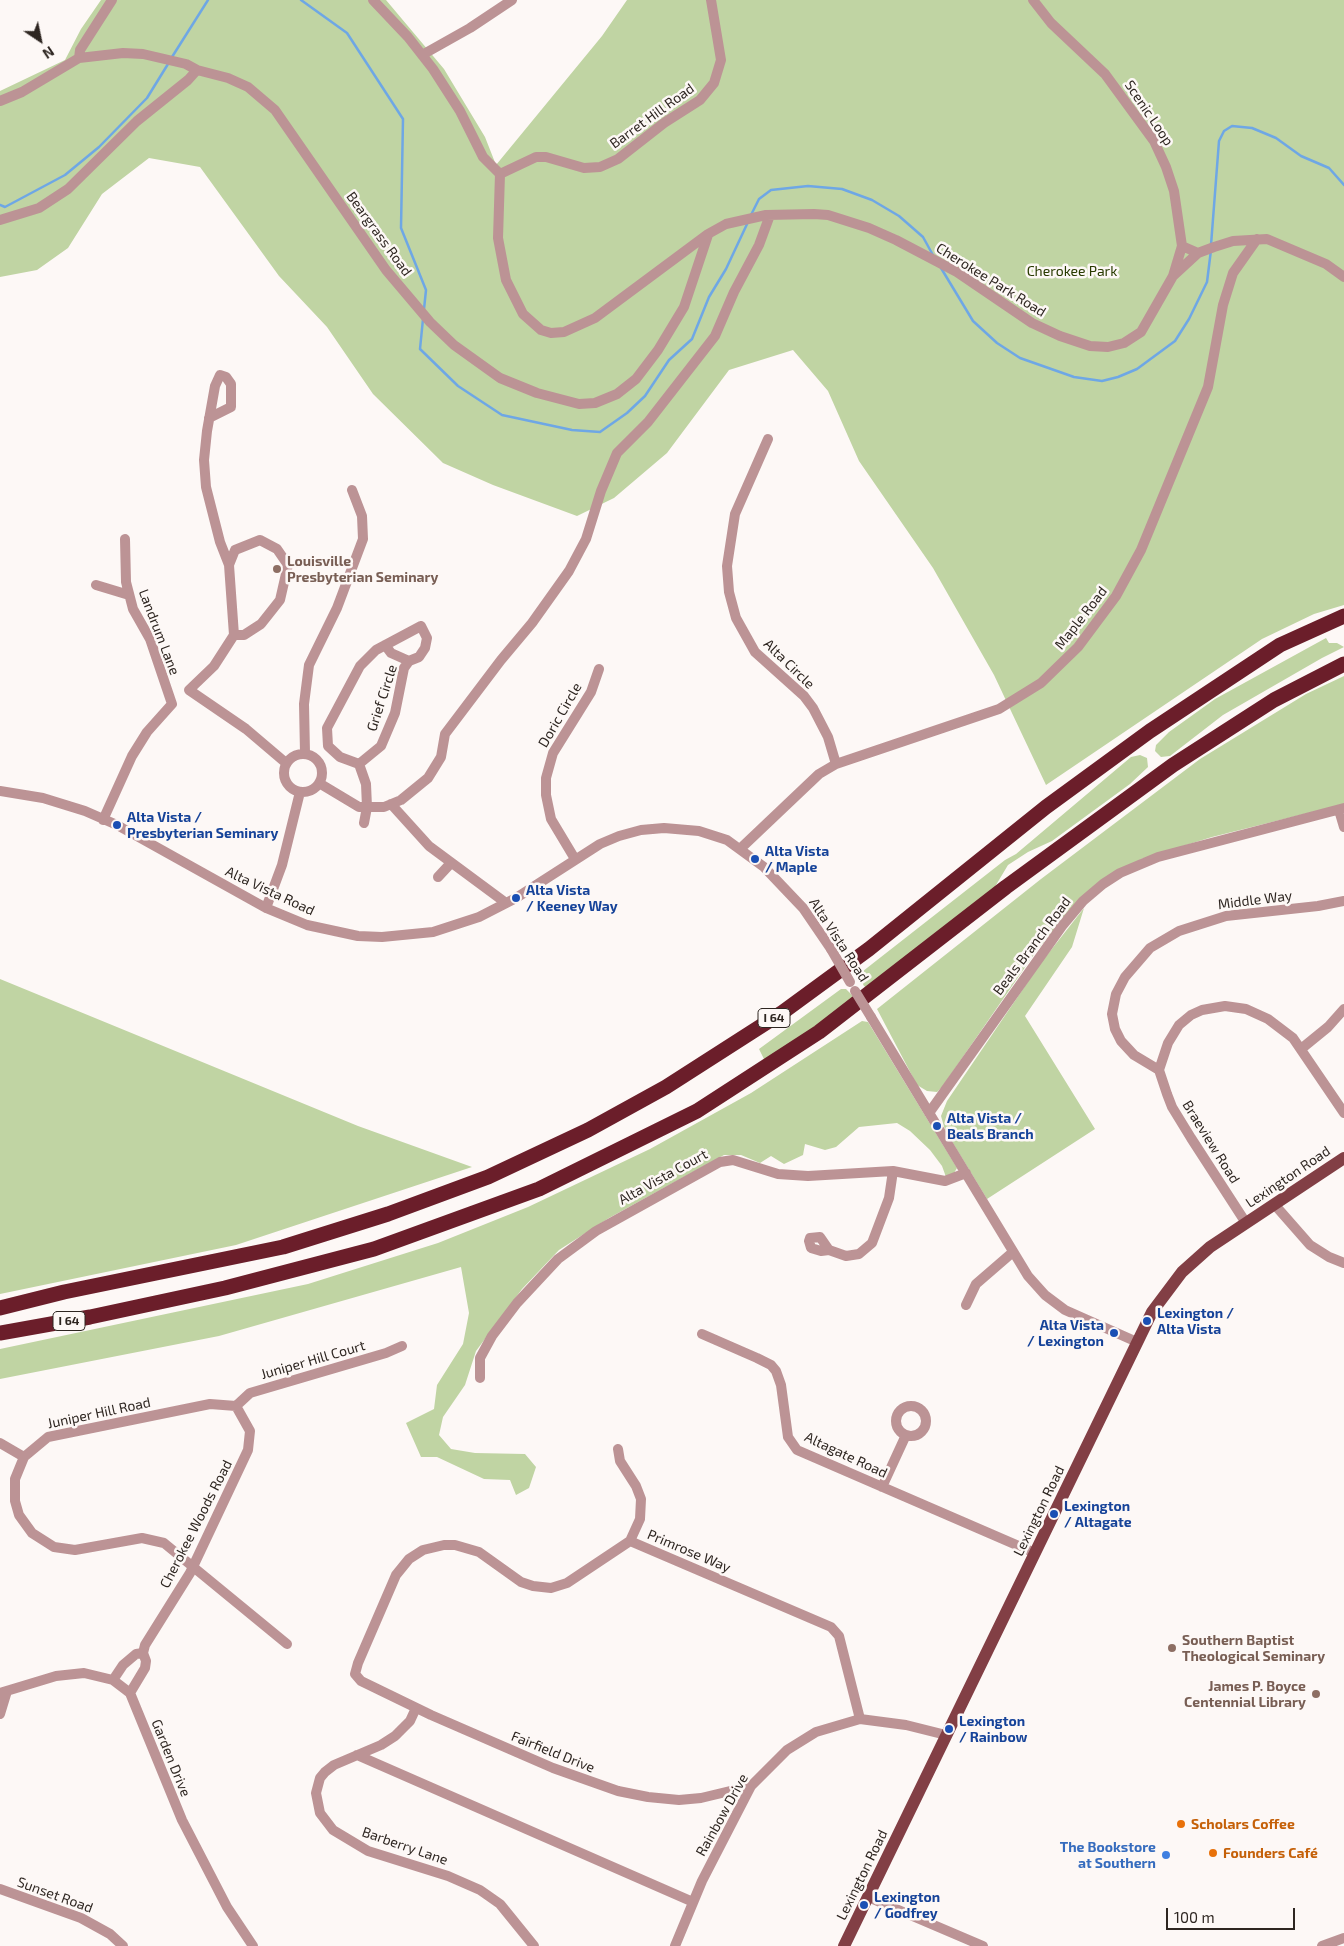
<!DOCTYPE html>
<meta charset="utf-8">
<style>
body{margin:0}
#map{position:relative;width:1344px;height:1946px;overflow:hidden;background:#fdf8f6;font-family:"Exo 2",sans-serif}
canvas{display:block}
.north{position:absolute;left:15px;top:15px;width:50px;height:50px;-webkit-text-stroke:4px #fdf8f6;paint-order:stroke;rotate:146deg;font-size:14px;font-weight:700;line-height:20px;text-align:center;color:#2e2621}
.north::after{content:'';display:block;margin:auto;width:18px;height:22px;background:#2e2621;clip-path:polygon(50% 0,100% 100%,50% 72%,0 100%)}
.scale{position:absolute;left:1166px;top:1908px;width:129px;height:22px;box-sizing:border-box;border:2px solid #2e2621;border-top:0;padding-left:6px;font-size:15px;line-height:18px;white-space:nowrap;color:#2e2621;-webkit-text-stroke:4px #fdf8f6;paint-order:stroke}
</style>
<div id="map">
<canvas width="1344" height="1946"></canvas>
<div class="north">N</div>
<div class="scale">100 m</div>
</div>
<script>
const ctx = document.querySelector('canvas').getContext('2d');
ctx.lineJoin = 'round';
function fillPath(path, color) {
  ctx.fillStyle = color;
  ctx.fill(path, 'evenodd');
}
function poly(rows) {
  const path = new Path2D();
  for (const r of rows) {
    if (r.length === 3) {
      path.moveTo(r[0] + r[2], r[1]);
      path.arc(r[0], r[1], r[2], 0, 2 * Math.PI);
      continue;
    }
    path.moveTo(r[0], r[1]);
    for (let i = 2; i < r.length; i += 2) path.lineTo(r[i], r[i + 1]);
  }
  return path;
}
function strokePath(path, color, width, dash) {
  ctx.strokeStyle = color;
  ctx.lineWidth = width;
  ctx.lineCap = dash ? 'butt' : 'round';
  ctx.setLineDash(dash || []);
  ctx.stroke(path);
}
function drawText(font, color, halo, rows, align = 'center') {
  ctx.font = font + ' "Exo 2",sans-serif';
  ctx.lineWidth = 5;
  ctx.setLineDash([]);
  ctx.textBaseline = 'middle';
  ctx.strokeStyle = halo;
  ctx.fillStyle = color;
  for (const [text, x, y, turn = 0] of rows) {
    ctx.save();
    ctx.translate(x, y);
    ctx.rotate((+turn || 0) * Math.PI / 180);
    ctx.textAlign = isNaN(turn) ? turn : align;
    if (halo) ctx.strokeText(text, 0, 0);
    ctx.fillText(text, 0, 0);
    ctx.restore();
  }
}
const green = poly([
 [101,0,386,0,444,69,485,137,496,165,602,36,627,0,1344,0,1344,605,1314,614,1262,639,1046,785,994,675,933,568,859,461,828,391,793,350,729,370,667,453,614,498,577,516,493,485,443,463,373,394,327,327,279,276,200,167,149,158,102,194,68,248,37,270,0,277,0,91,65,60,81,29],
 [1326,638,1329,643,1337,643,1344,647,1322,658,1223,715,1170,756,1161,757,1155,751,1156,745,1169,732,1215,699],
 [1344,676,1344,804,1212,837,1141,859,1069,911,1035,953,942,1087,937,1092,927,1091,917,1085,877,1009,1041,879,1200,759,1306,694],
 [1140,755,1147,758,1148,767,1130,784,1052,841,1028,852,1008,865,993,890,869,989,864,986,858,975,1005,860,1016,854,1131,757],
 [1084,908,1072,947,1025,1016,1095,1129,987,1199,945,1130,941,1116,947,1101,1040,964],
 [0,979,358,1126,472,1167,236,1245,0,1294],
 [841,989,846,989,852,995,853,1000,765,1061,759,1049],
 [862,1021,868,1022,957,1168,954,1173,946,1177,942,1166,930,1150,910,1131,897,1123,859,1127,836,1147,825,1150,805,1144,803,1155,784,1164,771,1156,760,1163,741,1155,724,1155,609,1218,559,1250,522,1289,476,1351,465,1385,443,1417,439,1435,451,1449,475,1453,525,1454,536,1467,529,1488,516,1495,510,1480,484,1479,437,1457,421,1457,406,1423,434,1409,437,1385,463,1344,469,1313,461,1267,219,1336,0,1379,0,1349,308,1284,438,1243,528,1207,650,1149,751,1093]
]);
const stream = poly([
 [301,0,347,33,403,119,401,228,426,290,424,309],
 [172,57,208,0],
 [0,205,5,207,65,175,99,147,147,98,168,64],
 [751,215,759,199,771,190,808,186,842,189,872,200,899,216,923,237,934,257],
 [1211,245,1219,141,1224,131,1232,126,1252,128,1276,138,1301,156,1329,168,1344,185],
 [941,268,973,321,997,343,1020,358,1074,377,1102,381,1118,377,1137,369,1175,341,1189,319,1207,282,1211,250],
 [423,319,420,349,458,386,502,415,572,430,600,432,627,413,645,396,669,360,692,339,709,297,726,269,748,222]
]);
const minor = poly([
 [373,0,408,37,433,69,460,111,483,157,500,174],
 [711,0,721,60,714,83,700,100,664,123,618,159,600,167,584,168,546,157,536,157,500,174,498,238,506,280,523,314,541,330,551,333,564,332,595,318,708,234,726,224,766,215,814,214,828,215,869,228,896,240,957,272,1032,323,1060,336,1090,346,1108,347,1124,343,1141,332,1173,276,1182,246],
 [1033,0,1051,23,1105,74,1154,141,1166,167,1174,191,1182,246,1198,253],
 [422,55,470,28,512,0],
 [79,58,123,53,143,54,186,64,197,70],
 [0,101,22,92,79,58,80,50,112,0],
 [0,220,39,208,68,189,137,121,188,80,197,70,228,78,248,87,275,110,386,270,430,322,454,345,500,378,537,393,579,404,595,403,617,394,636,379,658,350,684,307,708,235],
 [1173,276,1198,253,1214,247,1233,241,1267,239,1326,264,1344,277],
 [209,418,231,407,231,384,226,377,220,375,215,386,207,431,204,460,206,487,220,542,229,565,234,635,214,666,189,690,246,729,286,763],
 [768,439,735,514,727,566,729,592,736,618,755,652,804,696,813,708,828,737,836,764],
 [229,565,235,550,260,540,277,549,288,565,280,600,261,624,244,635,234,635],
 [96,585,129,595],
 [421,626,427,638,425,648,419,657,409,661,404,668,395,713,381,746,359,764,340,757,328,746,327,728,360,666,376,650,421,626],
 [385,645,391,653,409,661],
 [305,753,304,704,309,665,337,608,363,539,362,516,352,490],
 [303,773,19],
 [359,764,366,784,367,807,364,823],
 [319,783,359,807,384,807,401,800,428,778,441,757,445,734,501,660,532,623,569,571,586,539,601,491,617,453,648,422,715,336,734,292,759,245,770,215],
 [0,791,43,798,85,811,117,825,266,908,307,925,358,936,382,937,433,932,479,917,516,898,600,844,619,836,641,830,664,828,699,831,727,840,764,867,803,908,831,949],
 [391,804,429,846,506,903],
 [1339,810,1344,827],
 [103,820,132,756,147,732,172,704,150,639,133,609,126,582,125,539],
 [740,849,819,774,836,764,999,709,1041,683,1078,647,1116,596,1141,550,1208,387,1223,305,1233,273,1257,239],
 [575,859,551,819,546,795,546,778,553,753,591,692,599,669],
 [438,877,451,863],
 [266,908,282,865,300,792],
 [871,1017,1028,1276,1045,1295,1065,1310,1137,1342],
 [1301,1049,1328,1027,1344,1009],
 [1159,1070,1134,1055,1121,1041,1115,1029,1112,1014,1116,994,1125,977,1150,948,1179,931,1226,916,1318,906,1344,901],
 [929,1113,1062,926,1083,901,1103,884,1120,873,1158,857,1344,808],
 [1274,1204,1310,1245,1329,1257,1344,1263],
 [1246,1223,1191,1138,1172,1107,1167,1094,1159,1070,1168,1043,1179,1025,1191,1015,1202,1010,1225,1006,1246,1009,1268,1019,1293,1038,1344,1113],
 [829,1250,821,1251,811,1248,809,1241,810,1238,820,1237,829,1250,846,1256,859,1254,872,1243,889,1198,893,1171],
 [966,1305,976,1284,1013,1252],
 [702,1334,757,1358,771,1365,776,1371,781,1385,788,1437,797,1450,1035,1553],
 [480,1378,480,1358,492,1336,517,1303,558,1259,596,1231,720,1162,733,1160,778,1174,808,1176,893,1171,945,1181,966,1173],
 [236,1406,210,1404,48,1437,24,1457,15,1479,15,1501,19,1515,32,1533,54,1547,75,1550,142,1538,164,1543,287,1644],
 [236,1406,250,1393,386,1353,402,1346],
 [911,1421,15],
 [0,1443,24,1457],
 [618,1449,620,1461,636,1486,641,1499,640,1519,630,1541],
 [882,1487,906,1435],
 [113,1680,123,1665,136,1654,143,1653],
 [0,1693,56,1676,84,1673,113,1680,130,1693,182,1820,227,1907,253,1946],
 [130,1693,145,1668,146,1661,143,1653,145,1645,190,1573,248,1450,250,1431,236,1406],
 [416,1708,410,1721,395,1736,381,1745,334,1765,325,1772,320,1778,316,1793,320,1813,333,1830,368,1851,448,1876,480,1890,500,1904,534,1946],
 [0,1714,7,1691],
 [357,1755,693,1902],
 [751,1786,701,1798,679,1800,648,1797,618,1791,553,1768,431,1715,361,1681,355,1674,358,1663,396,1575,409,1559,423,1550,444,1545,455,1545,479,1552,521,1582,533,1586,551,1588,567,1583,630,1541,831,1627,839,1636,860,1719],
 [0,1889,81,1918,110,1934,123,1946],
 [868,1897,983,1946],
 [675,1946,702,1881,751,1786,787,1750,816,1732,860,1719,906,1725,946,1735],
 [1322,1946,1344,1938]
]);
const primary = poly([
 [844,1946,1152,1312,1182,1272,1210,1247,1344,1158]
]);
const motorway = poly([
 [0,1308,64,1292,283,1247,388,1214,488,1177,588,1130,666,1087,783,1012,869,949,1046,807,1150,731,1280,645,1344,616],
 [0,1333,90,1317,225,1288,374,1249,539,1189,697,1111,819,1032,1006,887,1173,765,1274,700,1344,664]
]);
const minorBridge = poly([
 [831,949,850,982],
 [855,991,871,1017]
]);
const markers = [
 [277,569,5,"#8d6e63"],
 [117,825,5,"#1a4fb4"],
 [755,859,5,"#1a4fb4"],
 [516,898,5,"#1a4fb4"],
 [937,1126,5,"#1a4fb4"],
 [1147,1321,5,"#1a4fb4"],
 [1114,1333,5,"#1a4fb4"],
 [1054,1514,5,"#1a4fb4"],
 [1172,1648,5,"#8d6e63"],
 [1316,1694,5,"#8d6e63"],
 [949,1729,5,"#1a4fb4"],
 [1181,1824,5,"#e8710a"],
 [1213,1853,5,"#e8710a"],
 [1166,1855,5,"#3f7fe0"],
 [864,1905,5,"#1a4fb4"]
];
const shields = [
 [774,1018,32],
 [69,1321,32]
];
const shieldNames = [
 ["I 64",774,1018],
 ["I 64",69,1321]
];
const streetNames = [
 ["Scenic Loop",1149,113,56],
 ["Barret Hill Road",652,116,-36],
 ["Beargrass Road",379,234,54],
 ["Cherokee Park Road",991,280,32],
 ["Maple Road",1081,618,-52],
 ["Landrum Lane",159,632,69],
 ["Alta Circle",789,664,44],
 ["Grief Circle",382,698,-72],
 ["Doric Circle",560,715,-60],
 ["Alta Vista Road",270,891,25],
 ["Middle Way",1255,900,-7],
 ["Alta Vista Road",839,940,57],
 ["Beals Branch Road",1032,946,-53],
 ["Braeview Road",1211,1142,58],
 ["Alta Vista Court",663,1177,-29],
 ["Lexington Road",1288,1177,-34],
 ["Juniper Hill Court",313,1360,-16],
 ["Juniper Hill Road",99,1413,-12],
 ["Altagate Road",846,1455,25],
 ["Lexington Road",1039,1511,-64],
 ["Cherokee Woods Road",196,1524,-63],
 ["Primrose Way",689,1551,23],
 ["Fairfield Drive",553,1752,22],
 ["Garden Drive",171,1758,68],
 ["Rainbow Drive",722,1815,-61],
 ["Barberry Lane",405,1846,19],
 ["Lexington Road",862,1875,-64],
 ["Sunset Road",55,1895,20]
];
const parkNames = [
 ["Cherokee Park",1072,271]
];
const educationNames = [
 ["Louisville",287,561],
 ["Presbyterian Seminary",287,577],
 ["Southern Baptist",1182,1640],
 ["Theological Seminary",1182,1656],
 ["James P. Boyce",1306,1686,"right"],
 ["Centennial Library",1306,1702,"right"]
];
const transitNames = [
 ["Alta Vista /",127,817],
 ["Presbyterian Seminary",127,833],
 ["Alta Vista",765,851],
 ["/ Maple",765,867],
 ["Alta Vista",526,890],
 ["/ Keeney Way",526,906],
 ["Alta Vista /",947,1118],
 ["Beals Branch",947,1134],
 ["Lexington /",1157,1313],
 ["Alta Vista",1157,1329],
 ["Alta Vista",1104,1325,"right"],
 ["/ Lexington",1104,1341,"right"],
 ["Lexington",1064,1506],
 ["/ Altagate",1064,1522],
 ["Lexington",959,1721],
 ["/ Rainbow",959,1737],
 ["Lexington",874,1897],
 ["/ Godfrey",874,1913]
];
const foodNames = [
 ["Scholars Coffee",1191,1824],
 ["Founders Café",1223,1853]
];
const shopNames = [
 ["The Bookstore",1156,1847],
 ["at Southern",1156,1863]
];
fillPath(green, '#c0d4a3');
strokePath(stream, '#6ea7e5', 2.5);
strokePath(minor, '#bc9395', 10);
strokePath(primary, '#823f45', 12);
strokePath(motorway, '#6b1e2a', 15);
strokePath(minorBridge, '#bc9395', 10);
for (const [x, y, r, color] of markers) {
  const dot = new Path2D();
  dot.arc(x, y, r, 0, 2 * Math.PI);
  ctx.fillStyle = color;
  ctx.fill(dot);
  strokePath(dot, '#fdf8f6', 2);
}
for (const [x, y, w] of shields) {
  const box = new Path2D();
  box.roundRect(x - w / 2, y - 9.5, w, 19, 4);
  ctx.fillStyle = '#fdf8f6';
  ctx.fill(box);
  strokePath(box, '#2e2621', 1);
}
drawText('bold 12px', '#2e2621', null, shieldNames);
drawText('14px', '#2e2621', '#fdf8f6', streetNames);
drawText('14px', '#293b00', '#fdf8f6', parkNames);
drawText('bold 14px', '#785e54', '#fdf8f6', educationNames, 'left');
drawText('bold 14px', '#164399', '#fdf8f6', transitNames, 'left');
drawText('bold 14px', '#c56008', '#fdf8f6', foodNames, 'left');
drawText('bold 14px', '#366cbe', '#fdf8f6', shopNames, 'right');
</script>
